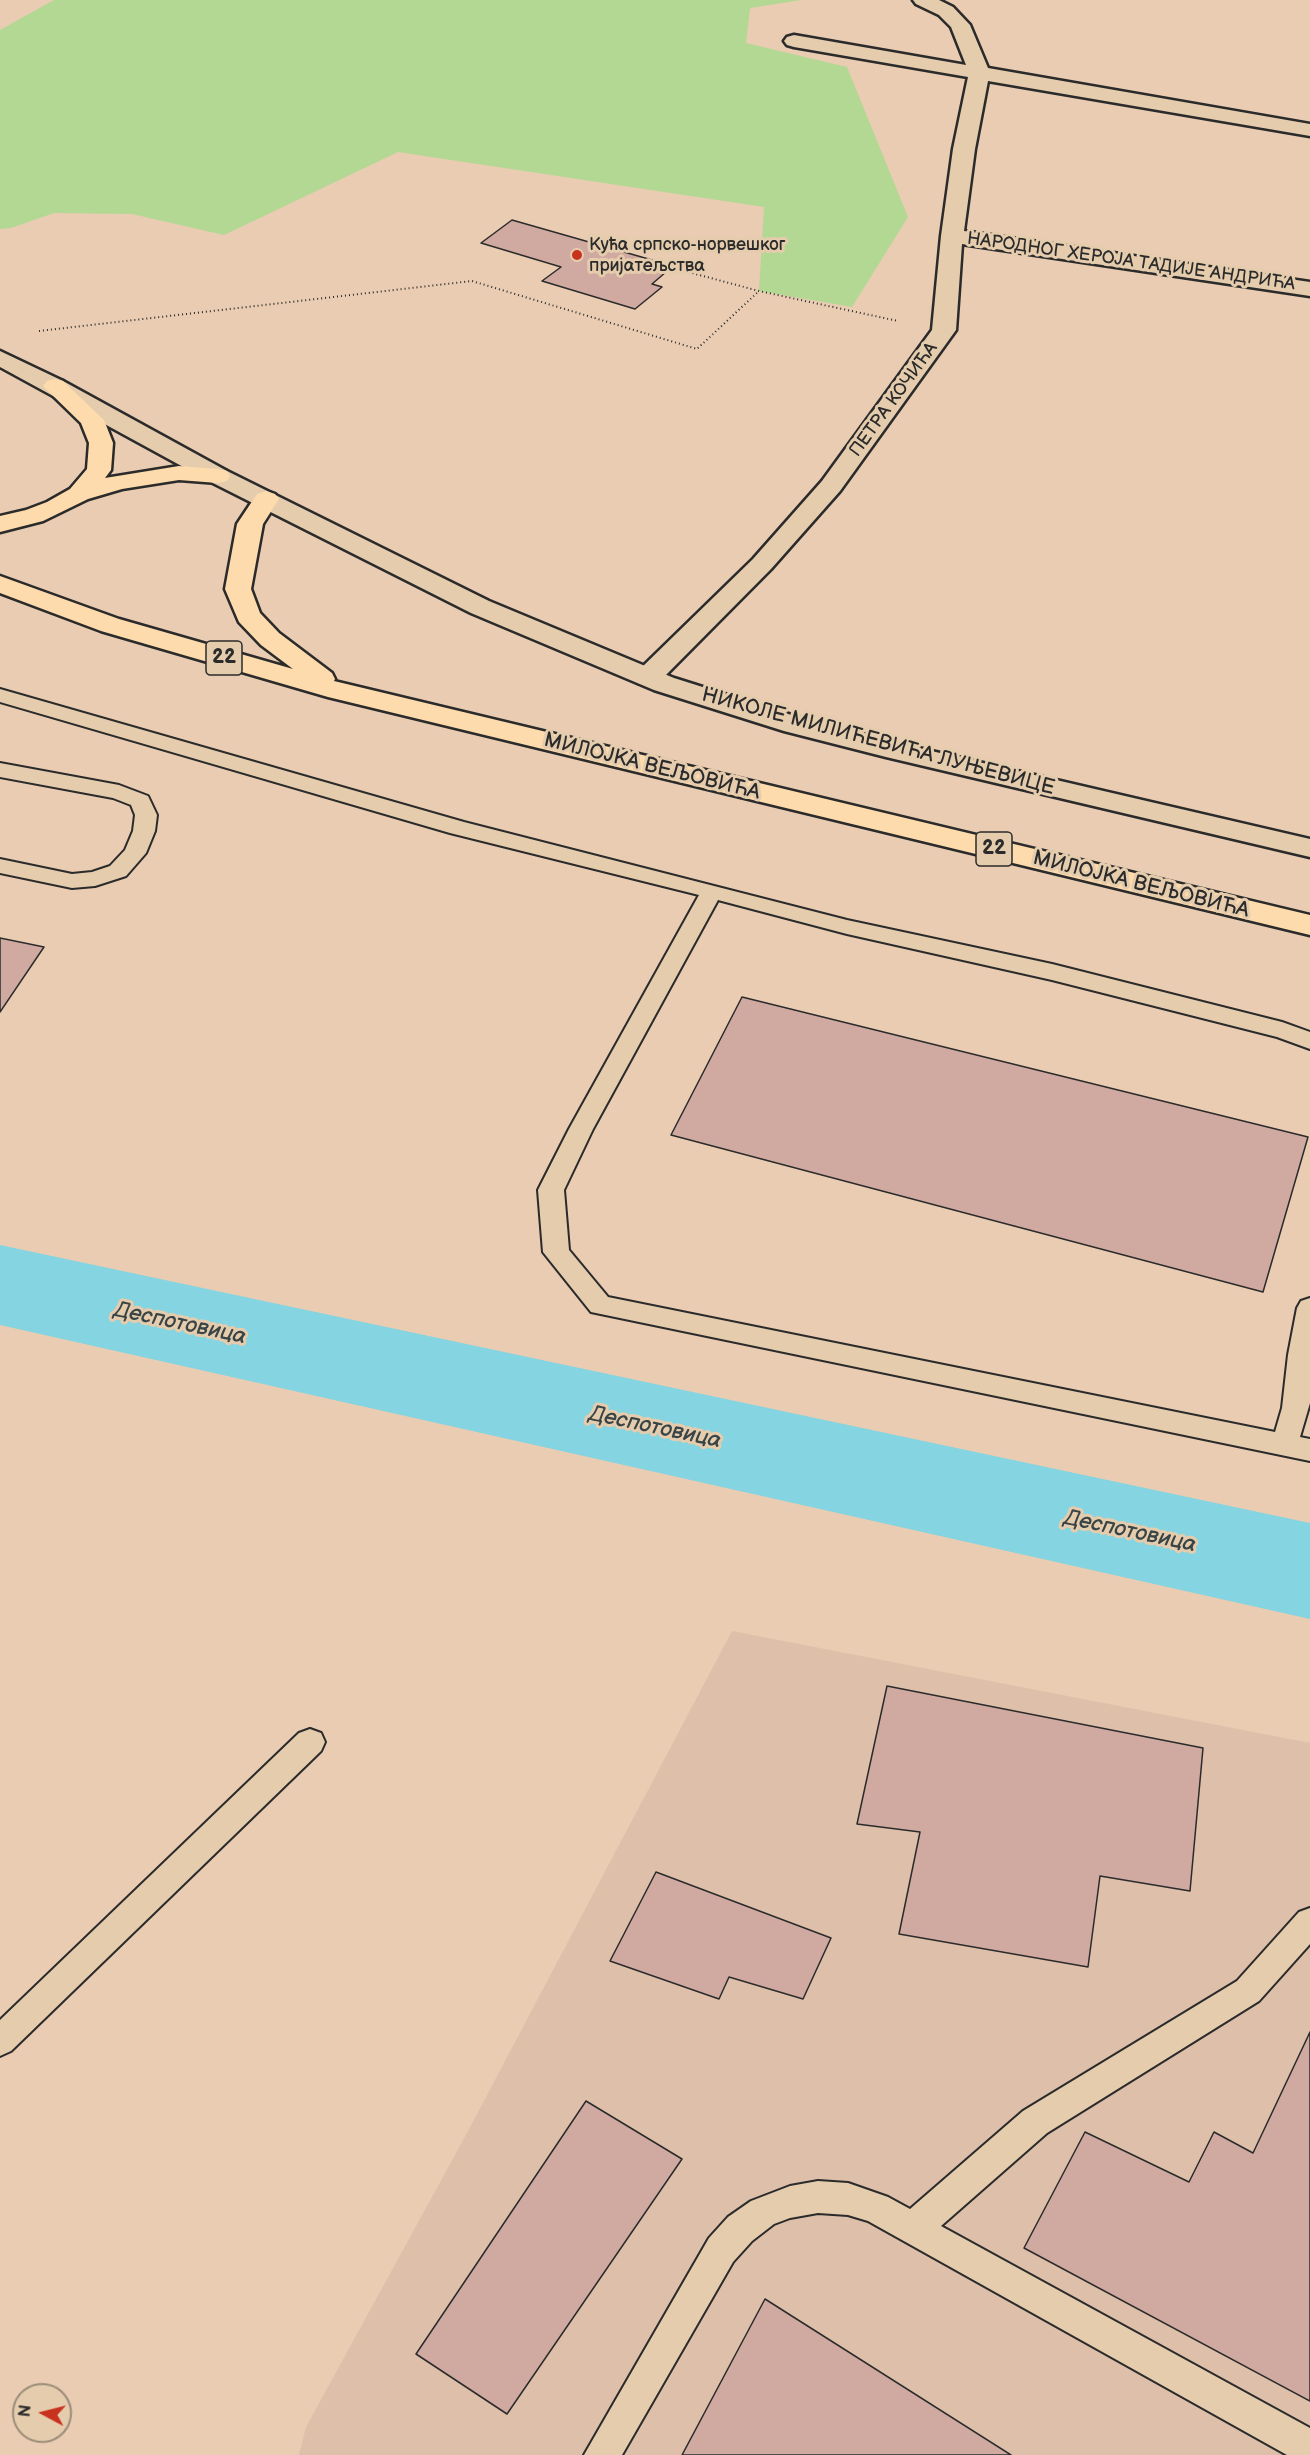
<!DOCTYPE html>
<meta charset="utf-8">
<style>
body{margin:0}
#map{position:relative;width:1310px;height:2455px;overflow:hidden;background:#e9ccb1;font-family:"Balsamiq Sans",sans-serif}
canvas{display:block}
.north{position:absolute;left:12px;top:2383px;width:60px;height:60px;box-sizing:border-box;background:#e5ccad;border:2px solid #9b8c79;border-radius:50%;rotate:277deg;font-size:16px;font-weight:700;line-height:24px;text-align:center;color:#2b2b2b}
.north::after{content:'';display:block;margin:auto;width:21px;height:27px;background:#c8321e;clip-path:polygon(50% 0,100% 100%,50% 72%,0 100%)}
</style>
<div id="map">
<canvas width="1310" height="2455"></canvas>
<div class="north">N</div>
</div>
<script>
const ctx = document.querySelector('canvas').getContext('2d');
ctx.lineJoin = 'round';
function fillPath(path, color) {
  ctx.fillStyle = color;
  ctx.fill(path, 'evenodd');
}
function poly(rows) {
  const path = new Path2D();
  for (const r of rows) {
    path.moveTo(r[0], r[1]);
    for (let i = 2; i < r.length; i += 2) path.lineTo(r[i], r[i + 1]);
  }
  return path;
}
function strokePath(path, color, width, dash) {
  ctx.strokeStyle = color;
  ctx.lineWidth = width;
  ctx.lineCap = dash ? 'butt' : 'round';
  ctx.setLineDash(dash || []);
  ctx.stroke(path);
}
function drawText(font, color, halo, rows, align = 'center') {
  ctx.font = font + ' "Balsamiq Sans",sans-serif';
  ctx.lineWidth = 6;
  ctx.setLineDash([]);
  ctx.textBaseline = 'middle';
  ctx.strokeStyle = halo;
  ctx.fillStyle = color;
  for (const [text, x, y, turn = 0] of rows) {
    ctx.save();
    ctx.translate(x, y);
    ctx.rotate((+turn || 0) * Math.PI / 180);
    ctx.textAlign = isNaN(turn) ? turn : align;
    if (halo) ctx.strokeText(text, 0, 0);
    ctx.fillText(text, 0, 0);
    ctx.restore();
  }
}
const built = poly([
 [732,1631,1310,1743,1310,2455,299,2455,306,2427,467,2133]
]);
const green = poly([
 [54,0,801,0,750,8,746,43,847,67,908,217,852,307,759,291,764,207,398,152,224,235,132,214,54,213,11,228,0,229,0,30]
]);
const river = poly([
 [0,1245,1310,1523,1310,1619,0,1325,0,1245]
]);
const building = poly([
 [512,220,673,266,652,284,662,287,635,309,542,281,561,267,481,243,512,220],
 [0,938,44,947,0,1012,0,938],
 [742,997,1308,1137,1263,1292,671,1135,742,997],
 [887,1686,1203,1748,1190,1891,1100,1876,1088,1967,899,1934,920,1832,857,1824,887,1686],
 [656,1872,831,1938,803,1999,729,1977,719,1999,610,1961,656,1872],
 [1310,2032,1310,2401,1024,2248,1085,2132,1189,2182,1214,2132,1253,2153,1310,2032],
 [586,2101,682,2159,507,2414,416,2354,586,2101],
 [765,2299,1011,2455,682,2455,765,2299]
]);
const path = poly([
 [677,269,759,291,898,321],
 [39,331,472,281,697,349,759,291]
]);
const service = poly([
 [0,689,464,822,847,920,1052,964,1282,1022,1310,1032,1310,1049,1277,1037,1052,980,847,934,718,900,593,1129,564,1190,569,1250,608,1297,1275,1432,1282,1408,1288,1355,1297,1308,1301,1301,1310,1298,1310,1403,1300,1437,1310,1439,1310,1461,591,1312,543,1252,538,1190,569,1129,699,895,450,833,0,702,0,689],
 [0,763,119,785,148,796,157,815,155,831,146,853,126,876,95,886,72,888,0,873,0,859,72,874,92,872,110,866,125,850,133,831,135,815,131,805,113,798,0,777,0,763],
 [310,1729,321,1733,325,1742,321,1751,11,2051,0,2056,0,2020,299,1733,310,1729],
 [1310,1908,1310,1944,1259,2001,1047,2133,941,2226,1310,2428,1310,2455,1287,2455,868,2221,848,2215,818,2213,790,2218,774,2224,752,2241,733,2262,622,2455,584,2455,709,2238,728,2217,751,2201,790,2186,818,2181,848,2183,888,2197,910,2209,1023,2111,1237,1981,1299,1912,1310,1908]
]);
const minor = poly([
 [913,0,939,0,953,7,970,25,988,68,1310,124,1310,136,988,81,975,149,964,231,1310,282,1310,296,962,244,956,330,840,491,771,569,658,683,648,685,638,683,635,677,638,671,753,559,822,481,932,330,941,236,953,149,968,77,794,47,787,45,784,41,787,37,794,35,966,65,951,27,939,15,916,4,913,0]
]);
const tertiary = poly([
 [0,351,63,381,227,471,489,601,674,678,804,719,897,743,1310,839,1310,857,886,757,784,731,654,690,471,613,209,481,0,367,0,351]
]);
const primary = poly([
 [55,379,63,381,104,420,113,443,111,470,105,478,179,466,218,469,227,471,230,476,227,481,218,483,179,480,122,489,88,499,43,521,0,532,0,516,26,510,47,502,70,489,87,469,89,443,81,423,43,386,47,381,55,379],
 [266,491,275,494,279,499,263,524,251,589,260,613,279,633,332,673,335,679,334,681,1310,915,1310,935,328,697,101,631,0,593,0,576,119,619,293,669,261,645,239,622,225,589,237,524,257,494,266,491]
]);
const markers = [
 [577,255,6,"#c8321e"]
];
const farPoinames = [
 ["Кућа српско-норвешког",589,245],
 ["пријатељства",589,266]
];
const farStreetnames = [
 ["НАРОДНОГ ХЕРОЈА ТАДИЈЕ АНДРИЋА",1131,262,8],
 ["ПЕТРА КОЧИЋА",894,400,-54]
];
const shields = [
 [224,658,36],
 [994,849,36]
];
const shieldNames = [
 ["22",224,658],
 ["22",994,849]
];
const streetNames = [
 ["НИКОЛЕ МИЛИЋЕВИЋА ЛУЊЕВИЦЕ",878,742,15],
 ["МИЛОЈКА ВЕЉОВИЋА",652,767,14],
 ["МИЛОЈКА ВЕЉОВИЋА",1141,885,14]
];
const waterNames = [
 ["Деспотовица",180,1324,12],
 ["Деспотовица",655,1428,12],
 ["Деспотовица",1130,1532,12]
];
fillPath(built, '#debfa9');
fillPath(green, '#b2d893');
fillPath(river, '#85d4e1');
fillPath(building, '#d0aaa1');
strokePath(building, '#2b2b2b', 1.5);
strokePath(service, '#2b2b2b', 4);
strokePath(minor, '#2b2b2b', 5);
strokePath(tertiary, '#2b2b2b', 5);
strokePath(primary, '#2b2b2b', 5);
strokePath(path, '#2b2b2b', 2, [1, 3]);
fillPath(service, '#e5ccad');
fillPath(minor, '#e5ccad');
fillPath(tertiary, '#e5ccad');
fillPath(primary, '#fedbac');
for (const [x, y, r, color] of markers) {
  const dot = new Path2D();
  dot.arc(x, y, r, 0, 2 * Math.PI);
  ctx.fillStyle = color;
  ctx.fill(dot);
  strokePath(dot, '#e5ccad', 2);
}
drawText('18px', '#2b2b2b', '#e5ccad', farPoinames, 'left');
drawText('18px', '#2b2b2b', '#e5ccad', farStreetnames);
for (const [x, y, w] of shields) {
  const box = new Path2D();
  box.roundRect(x - w / 2, y - 17, w, 34, 4.5);
  ctx.fillStyle = '#e5ccad';
  ctx.fill(box);
  strokePath(box, '#2b2b2b', 1.5);
}
drawText('bold 20px', '#2b2b2b', null, shieldNames);
drawText('21px', '#2b2b2b', '#e5ccad', streetNames);
drawText('italic 22px', '#384446', '#e5ccad', waterNames);
</script>
